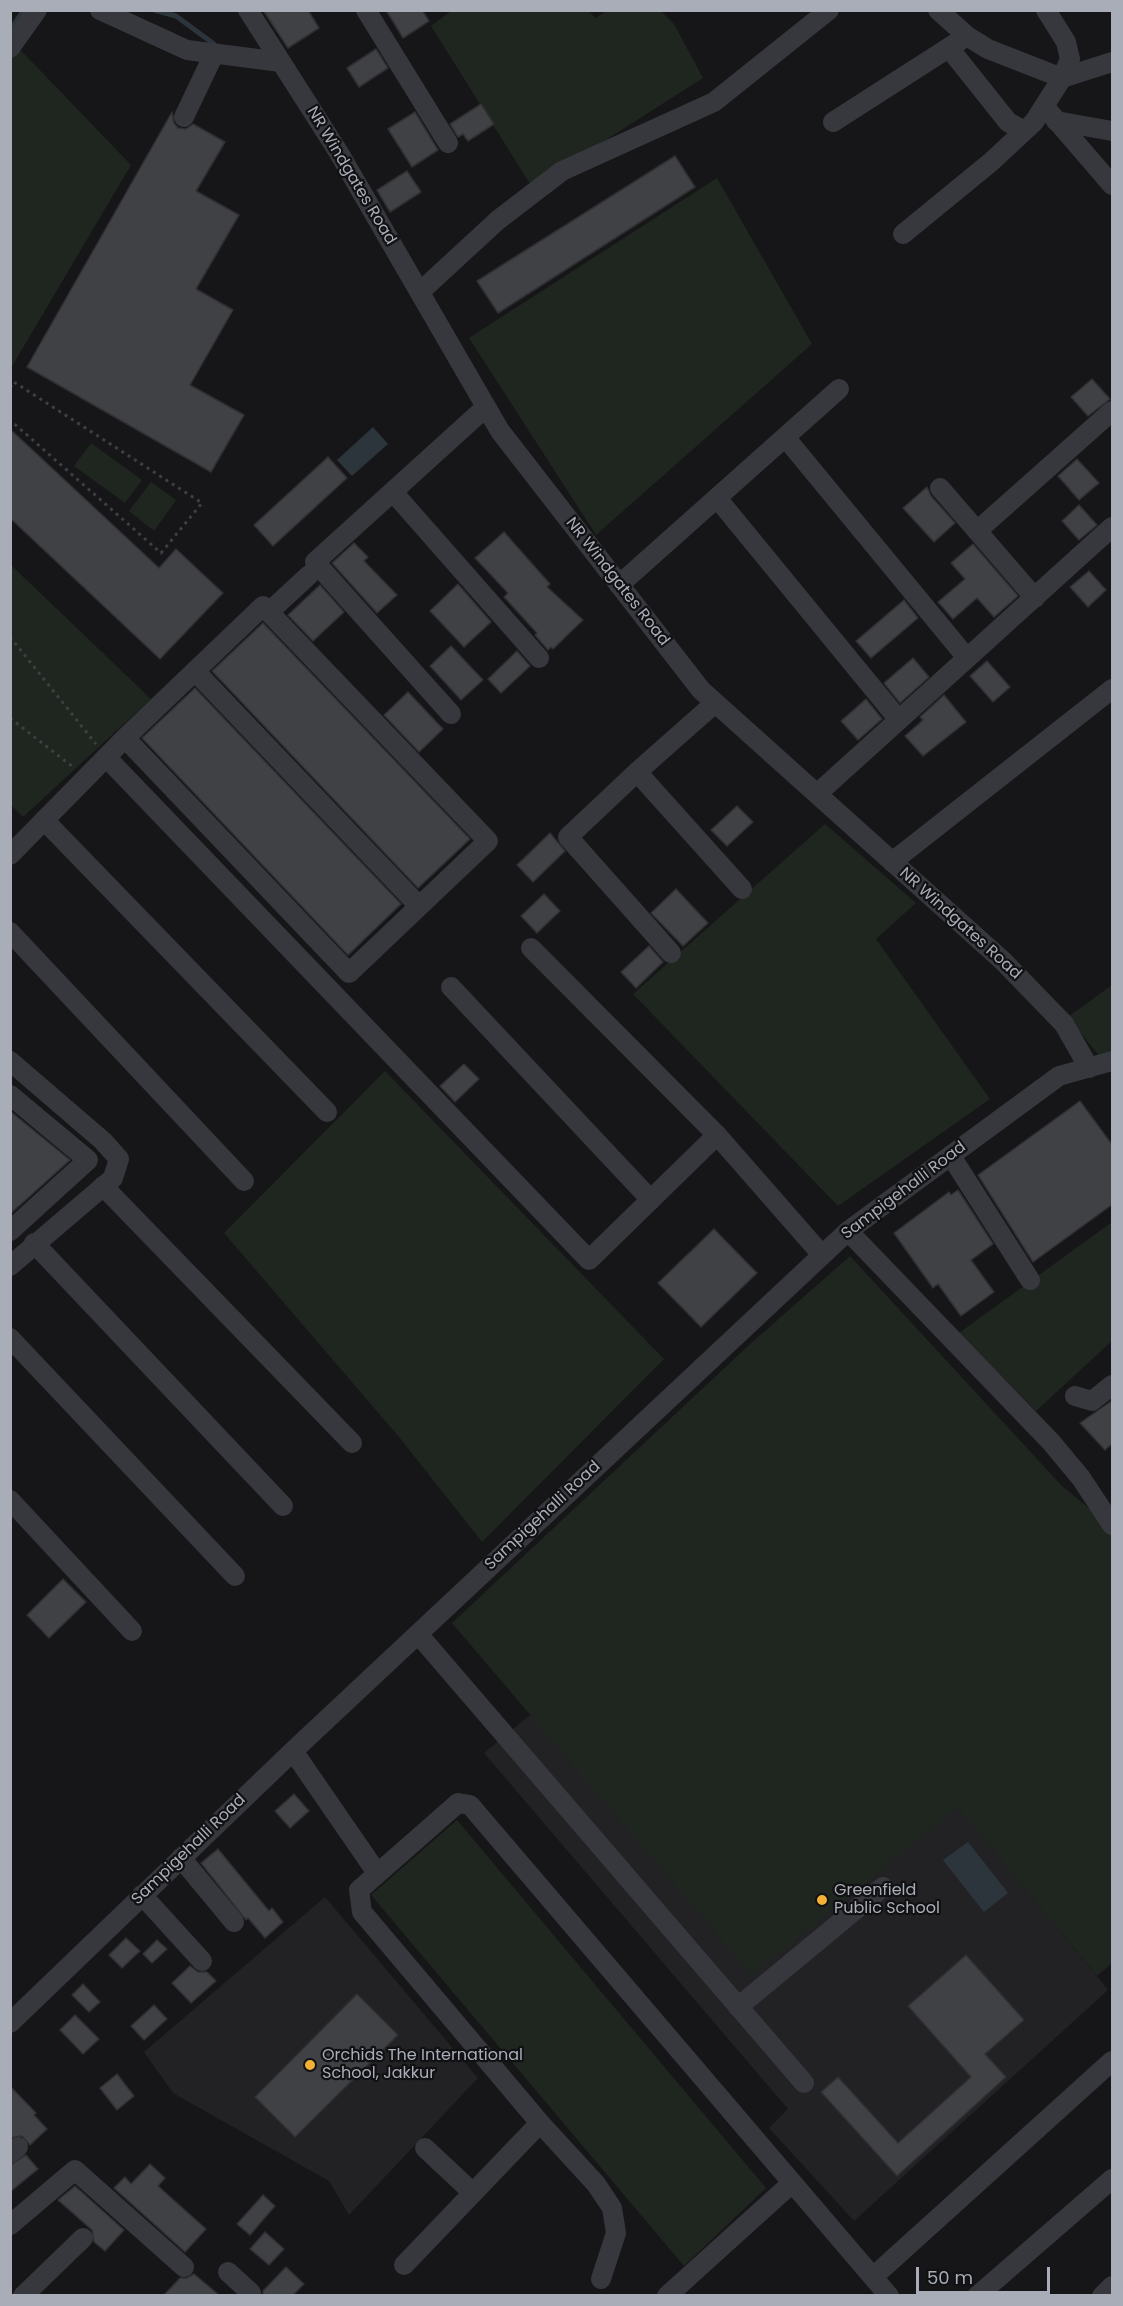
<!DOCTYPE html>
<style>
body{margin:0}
#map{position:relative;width:1123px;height:2306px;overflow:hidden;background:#161618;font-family:Poppins,sans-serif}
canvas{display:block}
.frame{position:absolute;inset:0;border:12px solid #a8adb8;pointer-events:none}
.scale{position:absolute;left:916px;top:2267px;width:134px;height:27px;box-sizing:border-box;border:3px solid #a8adb8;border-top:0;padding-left:8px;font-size:18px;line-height:21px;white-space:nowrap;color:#a8adb8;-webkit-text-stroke:4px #111113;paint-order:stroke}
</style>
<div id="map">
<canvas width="1123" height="2306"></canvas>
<div class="frame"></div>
<div class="scale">50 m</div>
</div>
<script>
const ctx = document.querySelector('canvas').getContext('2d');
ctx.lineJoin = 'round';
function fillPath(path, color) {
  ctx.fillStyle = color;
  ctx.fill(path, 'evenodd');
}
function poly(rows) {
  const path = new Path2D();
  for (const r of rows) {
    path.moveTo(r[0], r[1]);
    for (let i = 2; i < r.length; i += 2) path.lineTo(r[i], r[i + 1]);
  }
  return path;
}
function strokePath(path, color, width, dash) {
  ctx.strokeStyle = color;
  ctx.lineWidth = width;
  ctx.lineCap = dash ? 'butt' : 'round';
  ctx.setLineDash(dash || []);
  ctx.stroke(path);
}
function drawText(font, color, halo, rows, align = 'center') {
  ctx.font = font + ' Poppins,sans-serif';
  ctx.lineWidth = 4.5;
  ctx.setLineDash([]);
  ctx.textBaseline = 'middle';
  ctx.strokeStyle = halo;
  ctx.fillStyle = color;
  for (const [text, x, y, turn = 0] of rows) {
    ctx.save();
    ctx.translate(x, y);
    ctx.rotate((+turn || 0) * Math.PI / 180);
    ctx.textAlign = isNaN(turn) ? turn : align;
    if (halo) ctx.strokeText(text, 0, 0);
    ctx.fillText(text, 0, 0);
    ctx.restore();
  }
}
const built = poly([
 [733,1547,973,1824,1108,1990,854,2221,769,2128,788,2109,484,1753],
 [325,1897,478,2078,349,2215,329,2181,173,2093,144,2052]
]);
const green = poly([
 [451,11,589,11,595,18,607,11,661,11,674,24,703,78,532,187,431,26],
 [11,40,131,165,11,368],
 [717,178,812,344,596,535,469,338],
 [91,443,142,480,125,503,74,466],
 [151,482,176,500,154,531,129,511],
 [11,565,151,699,23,817,11,805],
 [825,824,916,903,876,939,990,1099,838,1206,633,994],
 [1112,985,1112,1053,1100,1057,1068,1017],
 [385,1071,664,1359,482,1542,399,1437,224,1233],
 [1112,1222,1112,1341,1036,1411,959,1333],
 [850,1256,1062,1486,1112,1527,1112,1963,1097,1976,958,1807,752,1975,452,1623,748,1346],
 [457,1820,766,2188,684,2266,371,1895]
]);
const water = poly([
 [373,427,388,444,352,476,337,460],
 [968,1842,1008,1893,984,1912,943,1860]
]);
const stream = poly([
 [154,10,176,16,214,44],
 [10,30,24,10]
]);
const building = poly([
 [263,10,308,10,319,28,288,48,263,10],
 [386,10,422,10,429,21,403,38,386,10],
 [376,49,388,68,359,87,347,68,376,49],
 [481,104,494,124,468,141,463,134,458,137,450,124,481,104],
 [172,112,174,123,178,128,186,129,193,124,225,142,196,191,239,215,196,289,233,310,190,385,244,415,211,472,27,367,172,112],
 [415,112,438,150,412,167,388,129,415,112],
 [675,156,695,187,498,313,477,281,675,156],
 [407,171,421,192,390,212,377,190,407,171],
 [1092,379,1110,399,1088,416,1071,397,1092,379],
 [10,429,159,568,176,549,223,593,160,659,10,518,10,429],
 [328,457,347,478,273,546,254,525,328,457],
 [1077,459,1099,483,1079,500,1058,476,1077,459],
 [927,487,931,496,955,523,934,542,903,508,927,487],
 [1079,505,1097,525,1079,540,1062,521,1079,505],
 [504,532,550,584,547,587,583,620,553,649,551,647,548,650,535,635,537,633,504,597,508,593,475,558,504,532],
 [354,543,368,557,364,561,397,595,377,613,332,563,354,543],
 [973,544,1018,596,994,617,977,598,953,619,938,602,965,579,951,563,973,544],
 [1089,571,1106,590,1088,607,1070,587,1089,571],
 [458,584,491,622,464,647,430,611,458,584],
 [320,585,344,612,313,641,288,615,320,585],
 [904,600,918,618,871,658,856,641,904,600],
 [263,623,470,839,418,888,212,671,263,623],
 [451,646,483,680,461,700,430,666,451,646],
 [517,651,530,666,501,693,488,679,517,651],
 [913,658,929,677,900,703,884,683,913,658],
 [987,661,1010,687,993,702,970,676,987,661],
 [195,688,401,904,348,955,142,738,195,688],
 [408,692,443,729,419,752,384,715,408,692],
 [944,695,966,722,923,756,905,736,923,720,920,717,944,695],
 [866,699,882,719,858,740,841,721,866,699],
 [737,806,753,822,727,846,711,830,737,806],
 [550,833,565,851,533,882,517,865,550,833],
 [676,889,708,923,683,946,651,913,676,889],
 [544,894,560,911,537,933,521,916,544,894],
 [649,946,663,962,636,988,621,972,649,946],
 [464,1064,479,1079,455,1102,440,1086,464,1064],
 [1080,1101,1113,1146,1113,1204,1033,1262,978,1175,1080,1101],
 [10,1111,70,1160,10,1214,10,1111],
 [958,1190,993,1244,971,1260,994,1292,961,1316,938,1284,933,1288,894,1233,949,1192,951,1195,958,1190],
 [714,1229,757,1273,701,1327,658,1283,714,1229],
 [1113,1400,1113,1443,1105,1450,1080,1423,1113,1400],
 [63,1579,86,1602,49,1638,27,1615,63,1579],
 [294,1794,309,1811,290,1828,275,1811,294,1794],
 [218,1849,269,1911,272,1908,283,1922,265,1938,248,1918,246,1920,201,1863,218,1849],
 [126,1938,140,1951,122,1968,109,1955,126,1938],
 [157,1940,167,1949,152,1963,143,1954,157,1940],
 [966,1955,1024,2020,985,2054,1006,2077,897,2176,821,2092,838,2077,898,2143,971,2077,908,2006,966,1955],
 [190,1966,198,1972,207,1972,216,1981,191,2003,172,1983,190,1966],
 [83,1984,100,2002,89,2012,72,1995,83,1984],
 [357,1994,398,2035,295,2137,255,2097,357,1994],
 [154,2005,167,2019,144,2040,131,2026,154,2005],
 [75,2015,99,2039,83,2054,60,2030,75,2015],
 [117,2074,134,2096,117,2110,100,2088,117,2074],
 [10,2086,36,2113,34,2115,47,2129,30,2145,22,2136,10,2138,10,2086],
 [26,2155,38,2169,10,2192,10,2165,26,2155],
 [150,2164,165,2178,158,2186,206,2229,185,2252,114,2188,125,2177,131,2184,150,2164],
 [75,2186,124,2230,105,2251,94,2242,92,2230,58,2200,75,2186],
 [263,2195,275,2206,250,2235,237,2224,263,2195],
 [265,2232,284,2249,269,2265,250,2249,265,2232],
 [286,2267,304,2284,293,2295,263,2295,263,2291,286,2267],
 [194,2274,219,2295,164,2295,180,2278,187,2278,194,2274]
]);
const path = poly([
 [10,388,14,382,202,503,161,553,10,420],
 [10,637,96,744],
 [10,718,73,767]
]);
const minor = poly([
 [100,10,187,50,281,62],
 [248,10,339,153,500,431,701,690,1003,961,1064,1024,1089,1068],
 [366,10,448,143],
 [938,10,967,36,988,49,1062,78,1112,62],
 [10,48,37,10],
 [949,48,1008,122,1024,131],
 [1044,106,1112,185],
 [184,117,214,54],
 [1056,121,1112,131],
 [833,122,967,36],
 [903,234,991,162,1034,122,1062,78,1070,59,1066,42,1046,10],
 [421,291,498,220,562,171,714,102,829,10],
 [785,437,967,658],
 [940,488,1035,598],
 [393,492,539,658],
 [717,498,899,720],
 [977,531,1112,411],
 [619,585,839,389],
 [269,612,309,575],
 [195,671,419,906],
 [715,703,637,772,742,889],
 [451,714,315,562,486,407],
 [106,757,589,1260,717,1135],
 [637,772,568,837,671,953],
 [817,794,1112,527],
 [44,820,327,1112],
 [10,855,125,738,263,606,488,841,349,973,125,738],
 [892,862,1112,689],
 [10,932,244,1181],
 [531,948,717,1135,822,1255],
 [451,987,651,1200],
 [10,1061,103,1141,119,1159,113,1178,10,1266],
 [10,1095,88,1160,10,1231],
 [951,1156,1030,1280],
 [103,1186,352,1443],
 [848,1231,1051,1442,1081,1478,1112,1525],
 [34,1243,283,1506],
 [10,1338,235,1576],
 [1075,1396,1092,1401,1112,1385],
 [10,1500,132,1631],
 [418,1634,804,2083],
 [293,1751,377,1873],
 [181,1858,234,1922],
 [142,1895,202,1961],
 [738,2007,883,1887],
 [10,2023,293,1751,848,1231,1059,1076,1112,1061],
 [425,2148,472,2192],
 [10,2153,18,2147],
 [10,2225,75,2170,184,2267],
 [404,2265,540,2123],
 [228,2272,251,2293,249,2296],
 [873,2277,1112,2061],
 [601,2279,616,2233,612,2208,596,2184,540,2123,362,1912,359,1890,458,1803,470,1805,889,2296],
 [23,2296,83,2238],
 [667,2296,792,2183],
 [977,2296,1112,2179],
 [1102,2296,1112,2286]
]);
const markers = [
 [822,1900,6,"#f2b134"],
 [310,2065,6,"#f2b134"]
];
const streetNames = [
 ["NR Windgates Road",351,176,59],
 ["NR Windgates Road",617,582,52],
 ["NR Windgates Road",960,924,42],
 ["Sampigehalli Road",904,1191,-37],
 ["Sampigehalli Road",543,1516,-43],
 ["Sampigehalli Road",189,1850,-44]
];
const poiNames = [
 ["Greenfield",834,1891],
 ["Public School",834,1909],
 ["Orchids The International",322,2056],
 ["School, Jakkur",322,2074]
];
fillPath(built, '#222225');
fillPath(green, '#1e261f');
fillPath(water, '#2c353c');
strokePath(stream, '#2c353c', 5);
fillPath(building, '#404145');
strokePath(building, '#303034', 1.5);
strokePath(path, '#3d3f44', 3, [3, 4.5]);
strokePath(minor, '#37383d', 20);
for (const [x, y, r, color] of markers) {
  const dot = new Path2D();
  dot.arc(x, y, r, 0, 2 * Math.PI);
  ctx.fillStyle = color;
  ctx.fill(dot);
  strokePath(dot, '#111113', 2);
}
drawText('16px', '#a8adb8', '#111113', streetNames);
drawText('16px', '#a8adb8', '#111113', poiNames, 'left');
</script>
